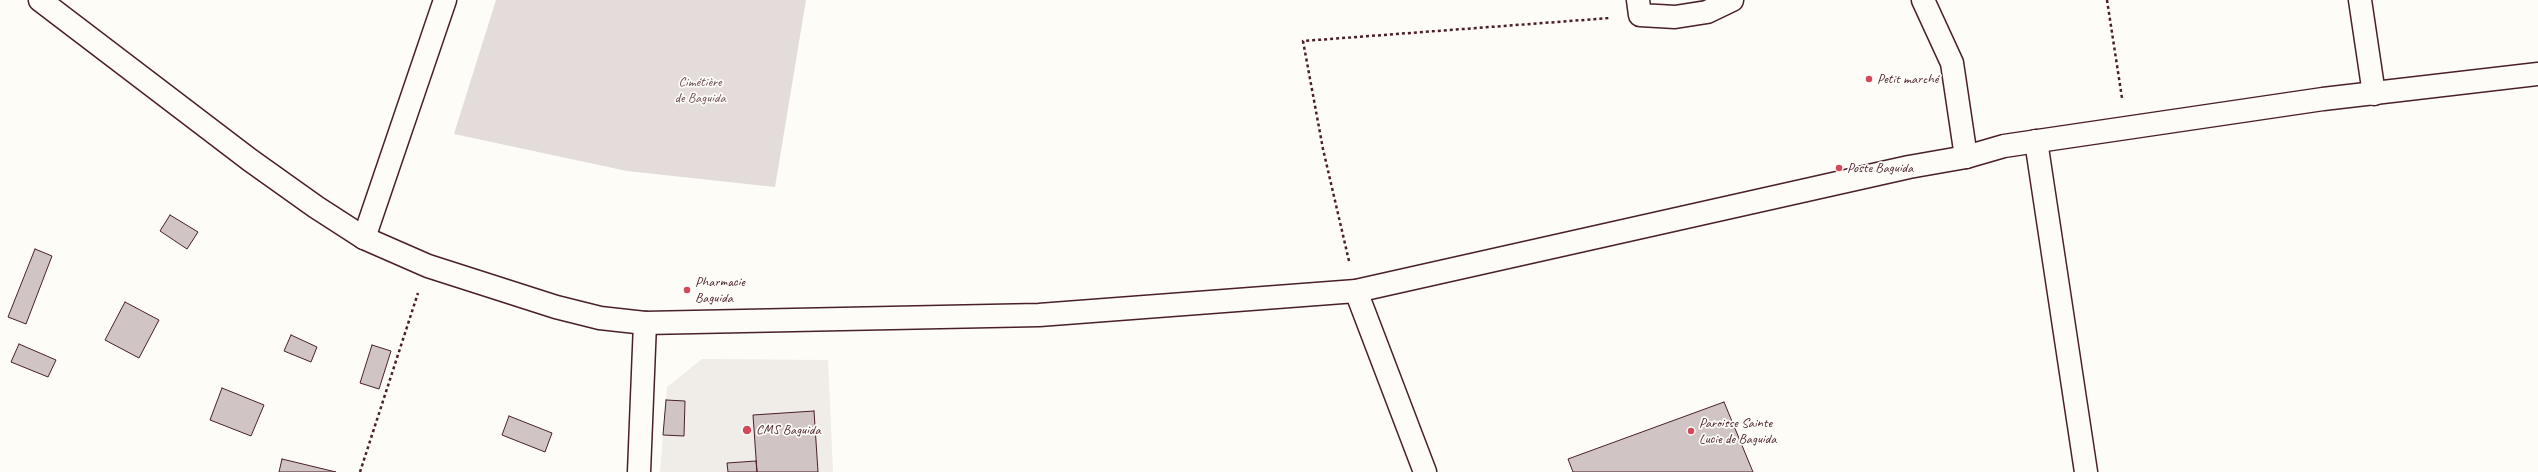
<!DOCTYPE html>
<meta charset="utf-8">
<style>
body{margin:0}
canvas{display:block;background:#fdfcf7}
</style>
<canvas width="2538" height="472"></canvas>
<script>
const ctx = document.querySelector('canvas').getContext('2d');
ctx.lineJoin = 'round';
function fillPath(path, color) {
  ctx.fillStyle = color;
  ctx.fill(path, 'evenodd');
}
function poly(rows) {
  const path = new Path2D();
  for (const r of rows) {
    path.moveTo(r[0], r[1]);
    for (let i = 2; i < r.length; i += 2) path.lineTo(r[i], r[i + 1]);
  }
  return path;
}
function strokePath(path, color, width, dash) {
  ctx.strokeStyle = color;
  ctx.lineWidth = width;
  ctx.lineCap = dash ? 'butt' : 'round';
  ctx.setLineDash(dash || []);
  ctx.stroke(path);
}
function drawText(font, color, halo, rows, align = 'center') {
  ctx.font = font + ' Caveat,sans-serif';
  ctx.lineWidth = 3.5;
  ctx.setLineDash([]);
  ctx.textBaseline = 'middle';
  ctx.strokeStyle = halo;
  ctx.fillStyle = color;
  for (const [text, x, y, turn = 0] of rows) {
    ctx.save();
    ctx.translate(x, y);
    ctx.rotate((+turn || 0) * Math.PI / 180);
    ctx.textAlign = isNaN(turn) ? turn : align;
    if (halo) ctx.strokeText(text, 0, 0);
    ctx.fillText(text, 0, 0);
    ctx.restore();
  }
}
const built = poly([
 [702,359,828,360,833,472,660,472,667,387]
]);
const green = poly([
 [496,0,806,0,775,187,627,171,454,134]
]);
const building = poly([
 [170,215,198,232,187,249,160,231,170,215],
 [35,249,52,256,26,324,8,317,35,249],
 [125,302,159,320,139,358,105,340,125,302],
 [291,335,317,347,311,362,284,351,291,335],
 [19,344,56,360,48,377,11,362,19,344],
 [372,345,391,351,379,389,360,383,372,345],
 [222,388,264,405,251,436,210,420,222,388],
 [666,400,685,401,684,436,663,435,666,400],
 [1724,402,1753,472,1573,472,1568,459,1724,402],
 [814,411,818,472,757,472,753,415,814,411],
 [509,416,552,433,545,452,502,435,509,416],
 [282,459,336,472,279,472,282,459],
 [756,461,757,472,728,472,727,463,756,461]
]);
const path = poly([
 [2107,0,2122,98],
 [1349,261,1323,149,1303,41,1610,18],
 [360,472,418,293]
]);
const street = poly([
 [1638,0,1640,15,1675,17,1707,12,1732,0],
 [1923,0,1952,63,1966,157],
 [2360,0,2374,94],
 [2036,141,2086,472],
 [364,238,445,0],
 [1356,291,1425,472],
 [639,472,645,323]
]);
const secondary = poly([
 [40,0,250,160,316,207,364,238,428,266,556,307,600,318,645,323,1039,315,1356,291,1909,167,1966,157,2004,146,2323,99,2538,74]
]);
const markers = [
 [1869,79,4,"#d1495b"],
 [1839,168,4,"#d1495b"],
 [687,290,4,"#d1495b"],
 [747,430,5,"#d1495b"],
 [1691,431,4,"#d1495b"]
];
const poiNames = [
 ["Petit marché",1877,79],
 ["Poste Baguida",1847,168],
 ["Pharmacie",695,282],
 ["Baguida",695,298],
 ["Paroisse Sainte",1699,423],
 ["Lucie de Baguida",1699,439],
 ["CMS Baguida",756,430]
];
const parkNames = [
 ["Cimétière",700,82],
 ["de Baguida",700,98]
];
fillPath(built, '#f0ece8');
fillPath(green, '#e3dcda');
fillPath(building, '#d0c5c4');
strokePath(building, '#4a1f2b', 1);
strokePath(street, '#4a1f2b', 25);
strokePath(secondary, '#4a1f2b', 25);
strokePath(path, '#4a1f2b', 2.5, [3, 3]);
strokePath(street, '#fdfcf7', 22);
strokePath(secondary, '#fdfcf7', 22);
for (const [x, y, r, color] of markers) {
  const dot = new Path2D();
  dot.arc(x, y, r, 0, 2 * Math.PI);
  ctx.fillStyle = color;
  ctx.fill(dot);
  strokePath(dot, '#fdfcf7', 1.5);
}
drawText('14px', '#4a1f2b', '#fdfcf7', poiNames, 'left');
drawText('14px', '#704e57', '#fdfcf7', parkNames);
</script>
